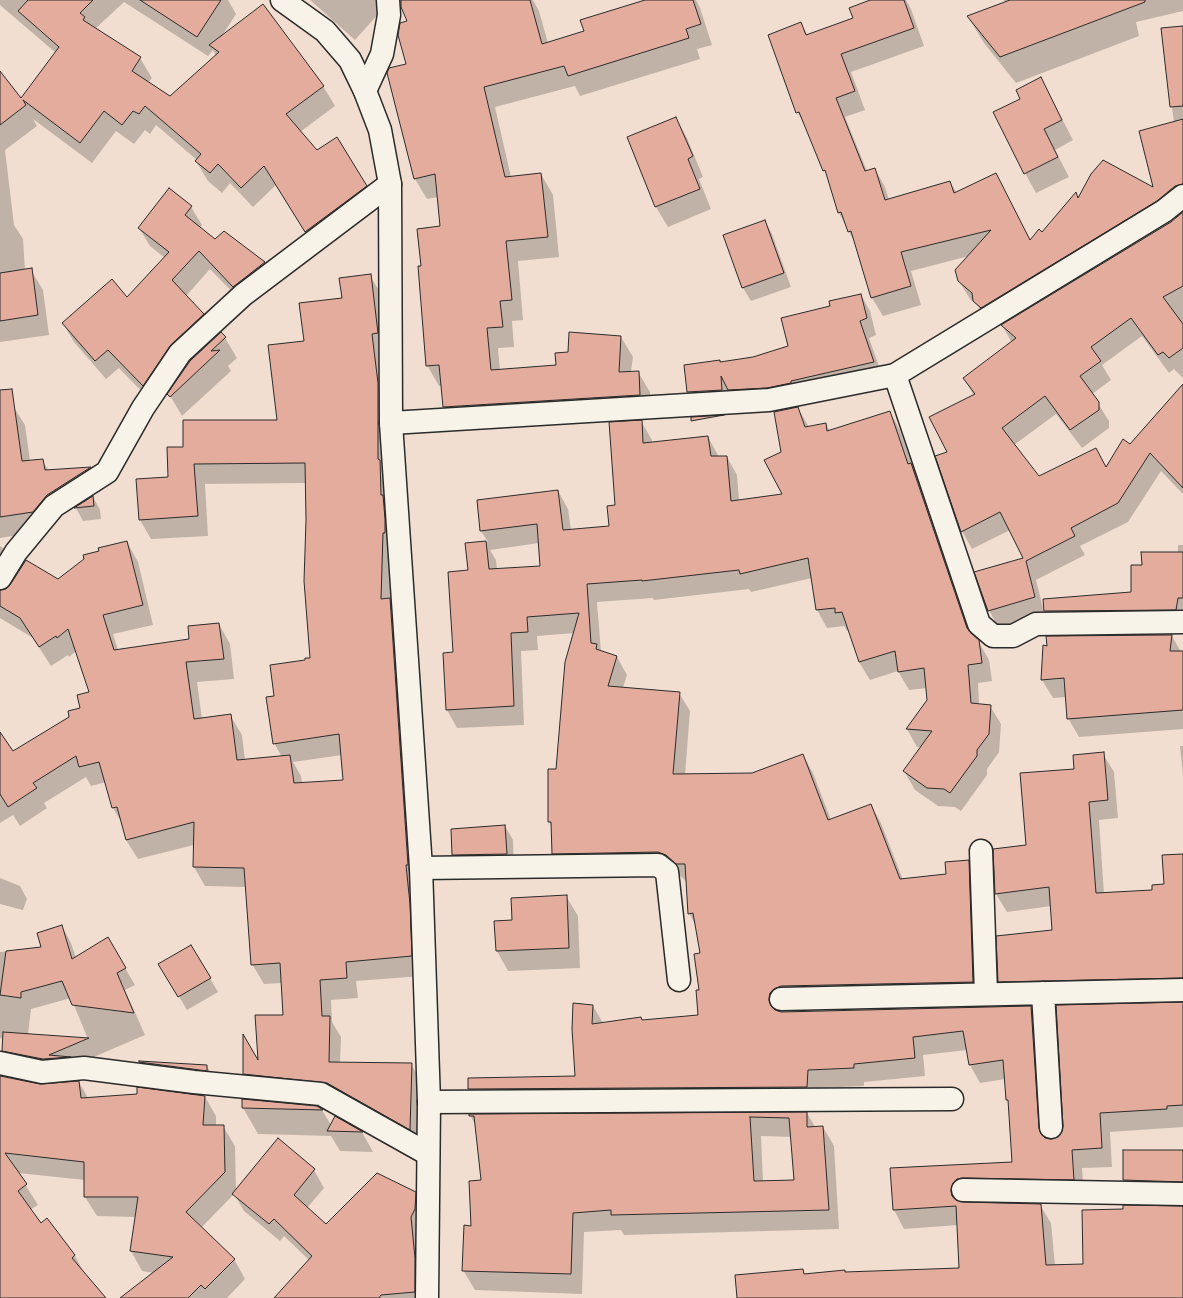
<!DOCTYPE html>
<style>
body{margin:0}
canvas{display:block;background:#f1ded1}
</style>
<canvas width="1183" height="1298"></canvas>
<script>
const ctx = document.querySelector('canvas').getContext('2d');
ctx.lineJoin = 'round';
function fillPath(path, color) {
  ctx.fillStyle = color;
  ctx.fill(path, 'evenodd');
}
function poly(rows) {
  const path = new Path2D();
  for (const r of rows) {
    path.moveTo(r[0], r[1]);
    for (let i = 2; i < r.length; i += 2) path.lineTo(r[i], r[i + 1]);
  }
  return path;
}
function strokePath(path, color, width, dash) {
  ctx.strokeStyle = color;
  ctx.lineWidth = width;
  ctx.lineCap = dash ? 'butt' : 'round';
  ctx.setLineDash(dash || []);
  ctx.stroke(path);
}
const shadow = poly([
 [0,0,228,0,236,14,222,36,323,86,335,106,300,132,317,151,366,186,378,206,318,252,276,185,253,207,230,183,222,193,208,181,196,161,197,160,156,125,150,134,145,130,134,144,116,131,92,163,33,119,37,126,5,150,14,225,23,239,25,270,31,270,43,290,49,335,0,342,0,73,21,99,56,53,0,5],
 [124,2,208,56,213,50,216,56,170,97,148,83,152,78,140,58,96,28],
 [310,0,386,0,388,3,355,40],
 [401,0,533,0,539,11,548,43,585,32,649,0,696,0,700,8,712,45,697,49,700,59,580,96,575,86,495,107,511,177,541,174,553,195,559,257,518,261,523,320,512,321,514,347,498,348,500,371,557,366,569,352,621,337,633,357,631,372,638,372,650,392,651,416,455,427,444,407,442,386,439,386,427,365,422,267,441,227,438,197,427,199,415,179,388,73,407,64,409,22,402,7],
 [873,0,906,0,911,9,924,46,851,72,865,110,845,117,867,171,875,169,885,187,889,200,950,182,957,193,996,174,1030,240,1042,233,1079,199,1155,189,1174,123,1162,29,1183,27,1183,207,985,320,978,306,970,299,959,281,969,256,911,271,921,305,883,316,872,298,856,245,839,213,829,180,824,170,807,128,797,112,801,23,808,36,854,19],
 [1004,0,1183,0,1183,11,1136,22,1139,36,1016,83,984,43,968,17,1005,3],
 [1041,78,1073,140,1055,150,1069,177,1036,193,1025,173,1022,99],
 [676,118,687,138,703,177,699,179,711,209,668,227,656,207,628,138],
 [191,207,202,225,200,228,215,240,224,232,265,263,275,282,245,305,210,269,186,296,203,314,214,333,180,365,154,404,119,368,106,379,74,342,63,323,127,299,165,258,150,246,139,228],
 [1183,213,1183,378,1174,369,1169,373,1142,336,1102,365,1111,380,1092,394,1109,421,1109,428,1082,448,1056,414,1014,445,1039,478,1106,468,1131,445,1183,402,1183,494,1161,471,1128,522,1080,546,1085,555,1036,580,1045,616,999,629,989,610,1025,559,1010,530,972,549,962,531,949,453,974,396,964,378,1012,343,1002,325,1171,222],
 [765,221,772,234,791,287,751,301,743,288,724,236],
 [370,276,382,295,393,553,392,603,401,619,422,976,356,981,358,998,331,1000,332,1022,341,1037,340,1063,411,1064,422,1084,421,1148,339,1102,255,1093,244,1074,260,1064,284,1016,282,983,264,984,252,964,247,887,205,886,194,867,194,845,138,859,126,840,123,825,113,808,106,782,91,786,86,777,44,803,47,808,20,826,13,815,0,823,0,734,12,753,70,718,81,709,90,693,76,651,69,657,68,655,51,666,33,638,0,618,0,546,3,548,15,568,0,591,58,580,100,551,127,542,138,562,153,625,113,634,118,650,190,640,219,624,230,644,234,679,197,682,202,719,230,715,242,735,245,760,282,757,274,743,276,697,306,661,311,659,306,483,205,484,208,536,151,539,140,520,169,478,184,448,278,421,305,341,343,299],
 [342,755,344,781,302,783,301,776,293,762],
 [861,295,870,311,876,335,869,338,883,378,739,406,730,391,731,407,698,409,688,392,685,365,720,363,753,358,789,347,832,307],
 [221,334,225,338,237,358,228,366,231,371,182,416,169,394],
 [13,406,25,425,30,461,42,460,49,471,90,468,101,487,58,515,44,531,0,538,0,408],
 [798,408,809,427,826,424,830,432,890,412,900,430,913,467,922,482,974,637,978,641,989,660,992,681,978,683,979,705,990,706,1001,724,999,752,987,769,987,775,961,811,955,807,938,806,915,790,904,771,922,747,917,747,907,729,928,700,927,688,909,690,898,671,870,680,859,662,849,630,847,631,844,626,827,628,817,610,812,578,751,592,749,589,654,600,653,598,597,602,601,652,617,657,627,675,623,688,679,693,690,711,685,775,752,774,803,755,813,773,831,820,871,805,881,823,903,880,947,875,968,861,979,879,983,1000,785,1006,779,1013,1031,1007,1041,1025,1048,1140,1059,1138,1183,1004,1183,1127,1110,1132,1112,1167,1082,1168,1084,1198,967,1198,961,1203,1040,1205,1051,1223,1055,1266,1084,1265,1183,1207,1183,1298,738,1298,803,1270,805,1275,960,1269,958,1225,904,1229,894,1210,891,1169,1013,1163,1009,1104,1007,1100,1005,1079,980,1083,970,1065,967,1050,923,1055,925,1076,864,1082,864,1086,818,1088,818,1105,480,1107,469,1089,577,1077,593,1006,603,1023,699,1016,701,990,701,954,696,926,689,913,687,882,677,873,563,872,553,854,552,827,549,822,557,770,575,633,537,636,538,650,521,651,524,725,457,728,447,710,454,653,469,571,466,544,488,542,481,531,478,501,558,491,568,509,571,530,610,527,641,421,652,440,652,443,708,437,719,457,727,457,737,475,739,500,783,494,782,452],
 [539,543,541,567,497,569,496,560,490,550],
 [93,497,100,510,101,519,83,521,76,508],
 [1178,545,1183,545,1183,627,1055,628,1045,611,1044,600,1132,593,1178,553],
 [1172,636,1181,652,1183,652,1183,729,1079,737,1068,718,1067,697,1053,698,1042,680,1044,646],
 [1180,746,1183,746,1183,776,1183,775],
 [1103,754,1114,772,1118,818,1099,820,1104,894,1153,890,1165,885,1183,855,1183,996,1010,1000,999,981,1053,931,1052,906,1007,912,996,894,994,850,1027,846,1075,770],
 [505,826,513,840,514,868,461,868,453,855],
 [0,878,20,886,27,899,23,910,0,904],
 [566,896,578,916,580,968,508,971,497,951,495,922,513,921],
 [62,926,71,943,76,958,108,939,135,985,125,990,145,1035,75,1065,13,1067,3,1051,4,1039,0,1038,0,952,42,948],
 [71,998,88,1039,28,1034,31,1009],
 [191,946,218,992,187,1010,160,964],
 [140,1062,207,1066,218,1087,152,1082],
 [79,1082,88,1098,205,1097,216,1116,216,1126,223,1126,235,1146,236,1191,278,1140,314,1170,324,1188,307,1208,326,1226,415,1192,425,1210,424,1298,275,1298,309,1260,284,1236,280,1241,244,1211,234,1194,201,1228,234,1259,245,1279,227,1298,122,1298,154,1273,142,1271,131,1251,136,1217,97,1216,85,1197,85,1180,18,1173,38,1205,30,1210,40,1224,47,1219,75,1256,86,1276,89,1298,0,1298,0,1093,40,1085],
 [317,1107,322,1110,331,1125,335,1118,362,1132,373,1152,340,1151,331,1136,258,1134,243,1108],
 [807,1113,815,1127,823,1127,834,1146,839,1229,624,1235,621,1230,584,1232,582,1294,475,1290,463,1270,482,1181,476,1126,470,1115],
 [761,1136,792,1137,795,1181,763,1181],
 [1124,1151,1183,1151,1183,1201,1136,1200,1124,1180]
]);
const building = poly([
 [28,0,93,0,80,13,85,17,83,20,141,57,132,71,170,96,219,52,209,45,263,4,324,86,286,114,317,150,337,137,367,186,305,232,264,166,241,188,218,164,210,173,195,161,201,154,145,106,139,114,133,111,122,125,104,111,80,143,23,100,26,105,0,125,0,71,21,98,59,47,18,11,28,0],
 [140,0,221,0,197,37,140,0],
 [401,0,530,0,542,44,584,31,580,20,645,0,693,0,701,24,686,29,689,38,568,76,564,66,484,87,505,177,541,173,548,237,506,241,512,300,500,301,503,327,487,328,491,370,556,365,555,353,568,352,569,332,621,336,619,372,639,371,640,395,443,407,439,365,426,366,418,266,421,266,417,229,440,226,435,174,414,179,387,73,389,68,406,64,398,35,400,23,407,21,401,7,401,0],
 [870,0,904,0,914,28,841,54,855,91,836,98,865,171,875,168,885,200,950,181,954,193,996,173,1030,240,1039,229,1042,232,1076,192,1078,198,1091,174,1103,160,1153,187,1139,131,1183,119,1183,184,1175,186,1157,201,981,308,973,301,972,293,958,281,955,270,991,230,901,252,911,286,871,298,851,231,848,232,841,212,838,213,825,170,823,171,799,112,796,113,768,35,801,22,806,35,853,18,849,8,870,0],
 [1010,0,1145,0,1145,2,1000,57,967,16,1010,0],
 [1183,26,1183,106,1170,107,1161,28,1183,26],
 [1041,77,1062,120,1044,129,1058,157,1024,174,993,112,1020,99,1016,90,1041,77],
 [676,117,693,156,688,159,700,189,655,207,627,137,676,117],
 [169,188,192,206,185,215,215,239,224,231,265,262,233,287,199,251,172,280,204,314,170,346,143,386,108,350,95,361,62,323,112,279,127,297,169,252,138,228,169,188],
 [1183,212,1183,286,1163,297,1183,324,1183,348,1169,358,1163,352,1158,355,1131,318,1091,347,1101,361,1080,376,1099,402,1099,410,1070,430,1045,396,1002,428,1039,476,1096,448,1106,467,1123,439,1130,444,1183,384,1183,488,1150,453,1118,503,1071,528,1075,536,1026,561,1035,597,988,611,974,572,1023,558,1000,512,961,532,935,456,947,452,929,417,975,394,963,378,1016,338,1001,325,1171,222,1183,212],
 [765,220,784,273,742,288,723,235,765,220],
 [32,268,38,315,0,321,0,273,32,268],
 [371,274,378,333,372,334,378,383,378,459,380,460,381,495,383,495,385,519,385,533,383,533,381,599,390,598,408,865,406,865,410,904,412,956,346,962,347,978,320,980,322,1016,330,1016,329,1062,412,1063,410,1130,327,1083,243,1074,243,1034,258,1060,255,1015,283,1015,280,963,251,965,244,868,193,867,194,822,126,840,117,807,112,808,99,762,79,767,76,756,33,783,37,788,8,807,0,794,0,732,13,751,69,717,68,711,80,708,77,695,89,692,68,629,57,638,56,636,39,647,20,618,0,606,0,590,6,589,10,585,26,560,58,579,84,559,83,555,99,551,98,548,127,541,143,605,103,615,114,650,189,639,188,626,219,623,224,659,186,662,194,719,231,714,237,760,290,755,294,783,343,780,339,734,273,744,266,697,274,696,270,665,305,660,305,658,310,658,304,581,306,520,305,463,194,464,198,516,139,520,136,479,168,477,167,447,183,447,183,420,277,420,268,345,304,341,299,303,342,298,339,278,371,274],
 [861,294,867,318,860,321,874,362,791,381,791,383,767,388,728,390,721,376,722,390,687,392,684,365,720,360,720,362,753,357,788,346,781,318,830,306,829,301,861,294],
 [221,332,226,337,211,351,220,350,170,397,167,394,190,361,221,332],
 [12,389,22,461,43,459,45,470,91,467,47,495,33,512,0,517,0,390,12,389],
 [798,407,805,427,826,423,827,431,890,411,908,464,911,463,967,628,971,633,979,640,982,663,968,665,971,703,991,705,989,734,977,750,977,756,950,793,944,789,927,788,903,771,932,731,906,729,927,700,924,668,898,672,895,651,859,662,842,612,835,613,835,608,816,610,808,558,740,574,739,570,642,581,642,580,587,584,591,643,597,644,596,649,617,656,608,686,680,692,673,774,752,773,803,754,828,820,871,804,900,879,946,874,945,862,969,860,973,982,781,986,774,989,770,993,769,1000,771,1006,775,1010,781,1012,1031,1006,1039,1128,1041,1134,1045,1138,1051,1139,1058,1137,1062,1132,1063,1126,1056,1005,1183,1002,1183,1105,1167,1106,1167,1109,1100,1113,1102,1148,1072,1150,1074,1180,963,1178,957,1179,953,1183,951,1190,952,1196,956,1200,963,1202,1041,1204,1046,1265,1083,1264,1082,1210,1123,1209,1123,1205,1183,1206,1183,1298,737,1298,735,1275,803,1269,804,1274,845,1270,845,1272,959,1268,956,1206,893,1210,890,1168,1012,1162,1008,1100,1006,1100,1003,1060,969,1065,963,1031,913,1037,915,1058,854,1064,854,1068,808,1070,807,1087,468,1089,468,1078,575,1076,572,1029,573,1003,593,1005,592,1024,641,1017,642,1020,698,1015,696,990,699,990,694,954,700,953,693,913,688,914,685,864,676,864,666,855,658,852,552,854,551,822,548,822,548,769,556,769,565,662,579,613,527,617,528,632,511,633,514,706,446,710,443,653,453,652,448,572,468,570,465,543,486,541,489,569,540,566,537,524,480,531,477,500,558,490,563,530,609,526,607,506,615,505,609,422,642,420,643,443,708,436,711,456,727,456,731,501,782,494,764,460,781,452,774,412,798,407],
 [724,415,691,421,691,417,724,415],
 [93,496,94,506,74,508,93,496],
 [1141,552,1183,552,1183,598,1178,598,1176,610,1044,611,1043,599,1131,592,1131,565,1142,565,1141,552],
 [1172,635,1170,651,1183,651,1183,710,1067,719,1064,678,1041,680,1043,645,1047,646,1046,636,1172,635],
 [1104,752,1108,800,1089,802,1096,893,1152,890,1152,885,1164,884,1162,855,1183,854,1183,978,998,982,996,936,1052,930,1049,887,995,894,993,849,1026,845,1020,773,1074,769,1073,755,1104,752],
 [505,825,507,854,452,855,451,829,505,825],
 [567,895,569,948,496,951,494,921,512,920,511,898,567,895],
 [62,925,72,959,108,937,126,968,117,973,134,1013,72,1005,62,981,21,992,21,998,0,995,6,951,41,947,37,933,62,925],
 [191,945,211,978,178,997,158,964,191,945],
 [3,1032,89,1038,49,1055,71,1057,43,1059,2,1051,3,1032],
 [139,1061,207,1065,207,1071,139,1062,139,1061],
 [0,1076,40,1084,79,1081,81,1098,137,1094,137,1087,205,1096,203,1125,224,1125,225,1172,186,1212,235,1259,205,1289,201,1285,188,1298,120,1298,173,1257,130,1251,138,1197,84,1197,84,1162,5,1153,27,1184,18,1191,41,1223,47,1218,75,1255,72,1258,106,1298,0,1298,0,1076],
 [242,1099,317,1106,323,1110,242,1108,242,1099],
 [807,1112,807,1127,823,1126,829,1210,611,1215,611,1210,573,1213,571,1274,462,1271,464,1225,471,1226,469,1181,481,1180,474,1116,469,1116,469,1114,807,1112],
 [750,1117,789,1118,794,1180,754,1181,750,1117],
 [335,1116,363,1132,327,1131,335,1116],
 [278,1138,315,1169,294,1195,326,1224,377,1173,416,1192,415,1209,411,1217,415,1258,415,1292,381,1295,379,1298,274,1298,312,1256,274,1219,269,1224,232,1194,278,1138],
 [1123,1150,1183,1150,1183,1182,1123,1180,1123,1150]
]);
const minor = poly([
 [365,91,382,54,389,15,388,0],
 [895,375,979,624,993,636,1013,636,1036,624,1183,622],
 [391,423,769,400,895,375,1164,211,1183,196],
 [0,578,16,552,54,506,107,472,143,408,180,353,243,295,390,184],
 [981,851,986,994],
 [421,868,658,865,667,872,679,980],
 [1043,993,1051,1127],
 [781,999,1183,990],
 [0,1063,42,1072,84,1068,194,1082,321,1094,428,1154],
 [429,1102,952,1099],
 [963,1190,1183,1194]
]);
const secondary = poly([
 [282,0,325,31,350,60,365,91,380,130,390,184,391,423,421,868,429,1102,427,1298]
]);
fillPath(shadow, '#0003');
fillPath(building, '#e4ac9c');
strokePath(building, '#2b2b2b', 1);
strokePath(minor, '#2b2b2b', 25);
strokePath(secondary, '#2b2b2b', 25);
strokePath(minor, '#f7f3e8', 22);
strokePath(secondary, '#f7f3e8', 22);
</script>
